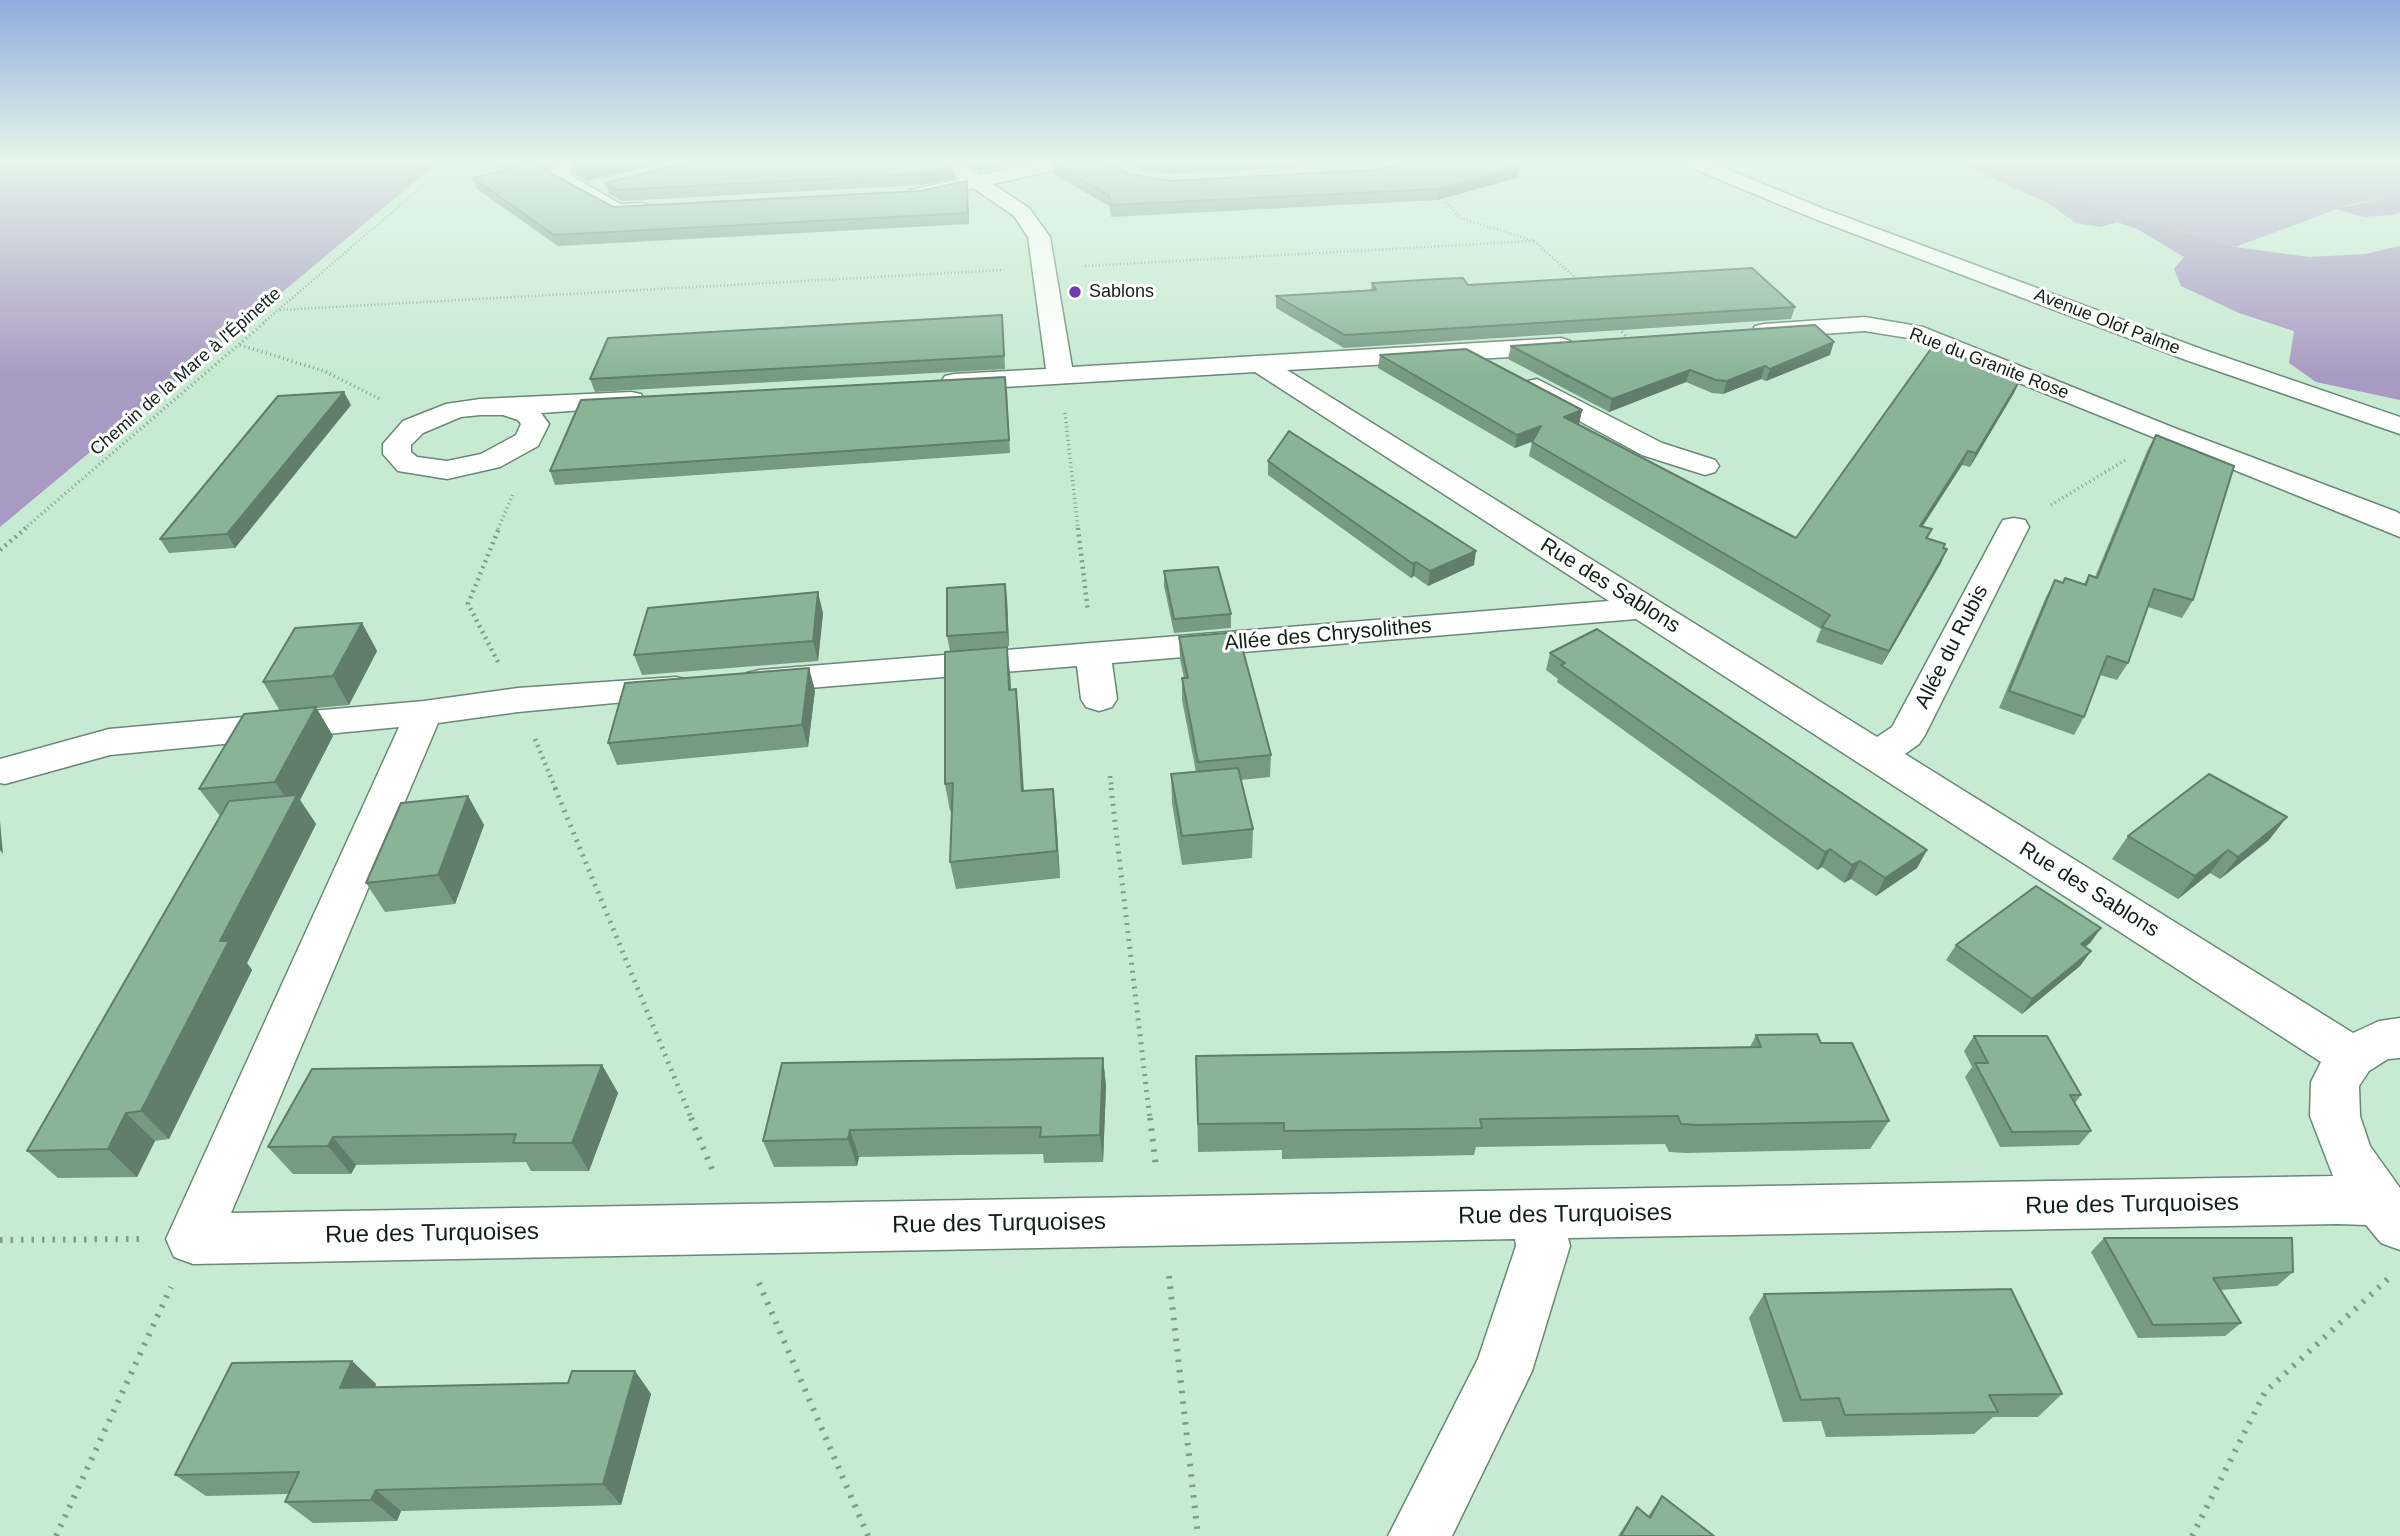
<!DOCTYPE html>
<meta charset="utf-8">
<style>
body{margin:0}
canvas{display:block;background:#c7ead2}
</style>
<canvas width="2400" height="1536"></canvas>
<script>
const ctx = document.querySelector('canvas').getContext('2d');
ctx.lineJoin = 'round';
function fillPath(path, color) {
  ctx.fillStyle = color;
  ctx.fill(path, 'evenodd');
}
function poly(rows) {
  const path = new Path2D();
  for (const r of rows) {
    path.moveTo(r[0], r[1]);
    for (let i = 2; i < r.length; i += 2) path.lineTo(r[i], r[i + 1]);
  }
  return path;
}
function strokePath(path, color, width, dash) {
  ctx.strokeStyle = color;
  ctx.lineWidth = width;
  ctx.lineCap = dash ? 'butt' : 'round';
  ctx.setLineDash(dash || []);
  ctx.stroke(path);
}
function drawText(font, color, halo, rows, align = 'center') {
  ctx.font = font + ' Helvetica,sans-serif';
  ctx.lineWidth = 6;
  ctx.setLineDash([]);
  ctx.textBaseline = 'middle';
  ctx.strokeStyle = halo;
  ctx.fillStyle = color;
  for (const [text, x, y, turn = 0] of rows) {
    ctx.save();
    ctx.translate(x, y);
    ctx.rotate((+turn || 0) * Math.PI / 180);
    ctx.textAlign = isNaN(turn) ? turn : align;
    if (halo) ctx.strokeText(text, 0, 0);
    ctx.fillText(text, 0, 0);
    ctx.restore();
  }
}
const forest = poly([
 [0,160,441,160,0,527],
 [1949,160,2009,160,2101,209,2235,247,2309,257,2365,254,2400,246,2400,400,2316,382,2289,363,2294,331,2239,313,2181,286,2174,269,2184,257,2137,229,2117,222,2101,227,2076,223,2048,203],
 [2400,194,2400,213,2391,215,2364,217,2336,209]
]);
const water = poly([
 [2009,160,2400,160,2400,194,2348,205,2235,247,2101,209]
]);
const pathFar4 = poly([
 [1440,194,1460,218,1534,241,1579,281],
 [1085,266,1534,241],
 [280,310,1003,270],
 [263,323,453,160]
]);
const pathFar3 = poly([
 [1619,328,1630,341],
 [240,345,324,371,382,400],
 [1065,413,1078,529],
 [2051,505,2127,459],
 [24,529,265,322],
 [498,529,513,494]
]);
const pathFar2 = poly([
 [1078,528,1088,612],
 [0,550,26,528],
 [498,662,468,604,499,528],
 [535,739,556,790],
 [1110,776,1112,790]
]);
const pathFar1 = poly([
 [555,788,692,1120],
 [1111,788,1150,1120]
]);
const path = poly([
 [691,1118,714,1174],
 [1150,1118,1156,1167],
 [0,1240,139,1239],
 [1169,1276,1198,1536],
 [759,1283,868,1536],
 [56,1536,171,1287],
 [2192,1536,2265,1392,2389,1278]
]);
const minor = poly([
 [561,160,582,160,569,174,620,204,644,203,654,209,644,215,609,214,550,179,547,175,561,160],
 [935,160,958,160,980,175,1050,160,1086,160,1083,164,993,184,1029,208,1050,237,1072,367,1561,338,1570,341,1574,346,1570,351,1561,354,1287,370,1877,737,1892,727,1999,527,2003,520,2014,518,2025,520,2029,527,1925,735,1919,744,1905,754,2353,1033,2379,1021,2400,1018,2400,1058,2388,1059,2369,1071,2359,1086,2360,1116,2370,1146,2400,1188,2400,1250,2381,1243,2366,1225,2338,1224,1568,1238,1570,1246,1532,1371,1452,1536,1388,1536,1478,1359,1516,1246,1515,1239,193,1264,174,1257,166,1239,399,727,110,755,5,784,0,783,0,759,109,729,424,701,518,688,676,677,689,680,694,688,689,696,518,712,438,723,231,1213,2333,1176,2310,1116,2311,1082,2321,1062,1636,619,1112,663,1117,699,1112,707,1099,711,1086,707,1081,699,1077,666,760,692,747,689,742,681,747,673,760,670,1609,601,1255,372,954,390,945,388,941,382,945,376,954,374,1046,369,1028,237,1014,216,973,188,917,200,910,198,907,194,910,190,960,179,935,160],
 [1865,317,1923,327,2177,429,2397,512,2400,514,2400,537,1908,338,1865,331,1764,338,1755,336,1752,331,1755,326,1764,324,1865,317],
 [1537,379,1662,443,1715,460,1719,466,1715,472,1705,475,1642,455,1528,393,1524,387,1528,381,1537,379],
 [631,392,641,394,644,400,641,406,541,413,549,424,538,446,500,467,447,479,398,471,383,454,383,444,403,421,446,404,480,399,631,392],
 [480,415,503,415,518,420,521,424,516,435,481,454,447,461,417,457,411,452,411,445,423,433,461,417,480,415]
]);
const secondary = poly([
 [1679,160,1705,160,1824,209,2204,350,2400,417,2400,434,2186,360,1810,217,1682,164,1679,160]
]);
const wall = poly([
 [497,160,559,160,547,171,613,207,968,192,969,224,558,246,477,189,473,178,505,171,499,167],
 [678,160,587,181,573,173,570,163],
 [962,160,1038,160,979,171],
 [1120,160,1381,160,1380,162,1373,163,1169,174,1144,171],
 [1404,160,1501,160,1517,178,1437,200,1111,217,1109,206,1053,174,1052,163,1169,181,1374,170,1406,162],
 [953,167,954,178,921,185,621,201,609,194,605,183],
 [1372,283,1468,285,1795,307,1791,319,1344,348,1276,308,1276,296,1371,290],
 [1003,327,1005,369,595,392,590,379],
 [1511,346,1830,355,1766,381,1761,379,1723,394,1712,393,1686,382,1609,412,1508,359],
 [1380,355,1582,410,1579,424,1577,424,1796,538,2014,393,1970,467,1962,465,1922,526,1932,529,1928,538,1943,548,1941,563,1882,665,1816,642,1821,629,1529,456,1532,442,1515,448,1378,368],
 [1007,390,1010,453,555,485,550,471],
 [351,405,235,548,169,553,160,539],
 [2156,435,2193,600,2182,618,2148,607,2128,663,2117,680,2100,675,2084,717,2074,735,1999,708,2046,597,2055,580,2063,583,2084,584,2089,575,2095,577,2147,451],
 [1268,461,1474,565,1428,586,1414,576,1411,578,1268,475],
 [1164,571,1231,614,1231,628,1174,633,1164,586],
 [1007,598,1009,646,950,651,947,636],
 [823,613,818,661,642,675,634,655],
 [362,623,377,651,349,705,316,708,333,736,300,800,316,824,247,963,252,970,169,1139,155,1141,137,1177,58,1178,27,1151,220,816,199,789,280,711,263,682],
 [1179,637,1271,755,1270,777,1241,780,1253,829,1252,858,1182,865,1172,803,1171,774,1196,772,1182,700,1182,678,1184,678,1180,659],
 [1550,653,1927,850,1917,868,1876,896,1851,879,1844,883,1822,867,1817,870,1557,682,1558,679,1546,670],
 [1010,673,1011,690,1019,716,1024,791,1056,816,1060,878,956,889,950,862,952,810,950,811,945,784],
 [815,690,808,747,617,765,608,743],
 [468,796,484,825,455,904,385,912,366,883],
 [2128,836,2269,840,2220,879,2210,873,2178,899,2112,859],
 [2101,928,2090,943,2085,947,2091,951,2080,966,2022,1014,1946,960,1956,945],
 [1756,1035,1821,1043,1889,1121,1870,1149,1686,1153,1669,1152,1665,1144,1476,1147,1474,1155,1282,1159,1282,1150,1198,1152,1196,1056,1750,1047],
 [1974,1036,2081,1095,2075,1103,2091,1131,2079,1145,2000,1147,1965,1077,1972,1067,1964,1051],
 [1103,1058,1106,1086,1103,1162,1044,1163,1043,1154,959,1155,859,1157,857,1166,774,1167,763,1141],
 [602,1065,618,1093,589,1171,531,1171,526,1162,356,1165,351,1174,293,1174,268,1147],
 [2104,1238,2293,1272,2277,1286,2220,1290,2241,1323,2225,1336,2138,1338,2091,1252],
 [1764,1294,2062,1394,2038,1417,1993,1417,1974,1434,1826,1437,1821,1421,1783,1422,1749,1318],
 [352,1361,376,1384,375,1387,568,1383,635,1371,651,1394,621,1505,401,1511,397,1521,313,1523,285,1502,289,1494,206,1496,175,1475],
 [1662,1496,1714,1536,1618,1536,1637,1507,1648,1516]
]);
const shadedWall = poly([
 [544,160,559,160,545,173,542,162],
 [629,160,678,160,587,181,584,170],
 [978,160,1038,160,979,171],
 [1373,160,1381,160,1380,162,1373,163],
 [953,167,954,178,921,185,919,174],
 [1519,167,1517,178,1437,200,1438,189],
 [967,181,968,192,969,224,967,213],
 [1834,342,1830,355,1766,381,1770,369],
 [1765,366,1761,379,1723,394,1727,381],
 [1690,370,1686,382,1609,412,1612,399],
 [2020,380,2014,393,1970,467,1976,453],
 [344,392,351,405,235,548,227,534],
 [1582,410,1579,424,1561,431,1564,417],
 [1541,426,1538,439,1515,448,1517,435],
 [1968,451,1962,465,1914,540,1920,526],
 [1947,549,1941,563,1882,665,1889,651],
 [1476,551,1474,565,1428,586,1430,571],
 [1416,562,1414,576,1411,578,1413,564],
 [1005,584,1007,598,1009,646,1007,632],
 [818,592,823,613,818,661,813,641],
 [362,623,377,651,349,705,333,676],
 [1007,647,1010,673,1012,717,1009,690],
 [809,668,815,690,808,747,802,725],
 [1016,689,1019,716,1025,818,1022,791],
 [316,707,333,736,300,800,316,824,247,963,252,970,169,1139,141,1111,220,941,291,806,275,782],
 [1053,789,1056,816,1060,878,1057,851],
 [468,796,484,825,455,904,438,875],
 [2287,817,2269,840,2220,879,2238,857],
 [0,821,3,854,0,850],
 [1830,849,1822,867,1817,870,1825,852],
 [1927,850,1917,868,1876,896,1885,878],
 [2228,850,2210,873,2178,899,2195,876],
 [1860,861,1851,879,1844,883,1852,865],
 [2101,928,2090,943,2070,959,2081,944],
 [2091,951,2080,966,2022,1014,2032,999],
 [1103,1058,1106,1086,1103,1162,1100,1135],
 [602,1065,618,1093,589,1171,572,1143],
 [126,1113,155,1141,137,1177,108,1149],
 [850,1130,859,1157,857,1166,848,1139],
 [333,1137,356,1165,351,1174,328,1146],
 [352,1361,376,1384,365,1411,340,1388],
 [635,1371,651,1394,621,1505,603,1484],
 [376,1490,401,1511,397,1521,371,1500]
]);
const building = poly([
 [501,160,544,160,542,162,545,170,613,207,920,191,967,181,967,213,554,235,473,178,514,168,501,160],
 [572,160,629,160,584,170,570,163,572,160],
 [700,160,943,160,953,167,919,174,617,190,605,183,700,160],
 [1065,160,1103,160,1129,174,1169,181,1374,170,1406,163,1408,160,1501,160,1519,167,1438,189,1111,205,1109,195,1052,163,1065,160],
 [1142,160,1241,160,1169,164,1142,160],
 [1752,268,1795,307,1345,335,1276,296,1376,290,1372,283,1439,279,1463,278,1468,285,1752,268],
 [1002,315,1004,356,590,379,608,338,1002,315],
 [1815,325,1834,342,1770,369,1765,366,1727,381,1716,380,1690,370,1612,399,1511,346,1815,325],
 [1933,346,2020,380,1976,453,1968,451,1920,526,1932,529,1926,538,1945,544,1943,548,1947,549,1889,651,1822,627,1830,615,1532,442,1541,426,1517,435,1380,355,1466,349,1582,410,1564,417,1796,538,1933,346],
 [1005,377,1009,440,550,471,581,400,1005,377],
 [344,392,227,534,160,539,278,396,344,392],
 [1289,431,1476,551,1430,571,1416,562,1413,564,1268,461,1289,431],
 [2156,435,2234,466,2193,600,2154,589,2128,663,2107,656,2084,717,2009,691,2055,580,2063,583,2065,578,2086,585,2089,575,2097,578,2156,435],
 [1218,567,1231,614,1174,619,1164,571,1218,567],
 [1005,584,1007,632,947,636,947,588,1005,584],
 [818,592,813,641,634,655,648,608,818,592],
 [362,623,333,676,263,682,295,628,362,623],
 [1597,629,1927,850,1885,878,1860,861,1852,865,1830,849,1825,852,1561,665,1565,663,1550,653,1597,629],
 [1238,632,1271,755,1198,762,1182,678,1188,678,1179,637,1238,632],
 [1007,647,1009,690,1016,689,1022,791,1053,789,1057,851,950,862,953,783,945,784,945,652,1007,647],
 [809,668,802,725,608,743,625,683,809,668],
 [316,707,275,782,199,789,244,714,316,707],
 [1238,768,1253,829,1182,836,1171,774,1238,768],
 [2209,774,2287,817,2238,857,2228,850,2195,876,2128,836,2209,774],
 [297,795,220,941,229,941,141,1111,126,1113,108,1149,27,1151,229,801,297,795],
 [468,796,438,875,366,883,401,803,468,796],
 [2036,886,2101,928,2081,944,2091,951,2032,999,1956,945,2036,886],
 [1817,1034,1821,1043,1852,1043,1889,1121,1700,1125,1681,1124,1678,1116,1480,1119,1482,1128,1284,1131,1284,1123,1198,1124,1196,1056,1761,1047,1756,1035,1817,1034],
 [1974,1036,2047,1036,2081,1095,2070,1095,2091,1131,2012,1132,1975,1063,1988,1063,1974,1036],
 [1103,1058,1100,1135,1040,1137,1041,1127,952,1128,850,1130,848,1139,763,1141,782,1063,1103,1058],
 [602,1065,572,1143,513,1143,516,1134,333,1137,328,1146,268,1147,312,1069,602,1065],
 [2104,1238,2292,1238,2293,1272,2213,1278,2241,1323,2153,1325,2104,1238],
 [2011,1289,2062,1394,1989,1395,1998,1412,1845,1415,1839,1398,1801,1400,1764,1294,2011,1289],
 [352,1361,340,1388,568,1383,572,1371,635,1371,603,1484,376,1490,371,1500,285,1502,299,1472,175,1475,232,1363,352,1361],
 [1662,1496,1714,1536,1621,1536,1637,1507,1650,1518,1662,1496]
]);
const markers = [
 [1075,292,7,"#723bb1"]
];
const farPoinames = [
 ["Sablons",1089,292]
];
const farStreetnames = [
 ["Avenue Olof Palme",2107,322,21],
 ["Rue du Granite Rose",1989,364,21],
 ["Chemin de la Mare à l'Épinette",186,372,-41]
];
const streetNames = [
 ["Rue des Sablons",1610,586,32],
 ["Allée des Chrysolithes",1328,635,-5],
 ["Allée du Rubis",1952,647,-63],
 ["Rue des Sablons",2089,890,32]
];
const nearStreetnames = [
 ["Rue des Turquoises",2132,1205,-1],
 ["Rue des Turquoises",1565,1215,-1],
 ["Rue des Turquoises",999,1224,-1],
 ["Rue des Turquoises",432,1234,-1]
];
fillPath(forest, '#a99ac3');
fillPath(water, '#b0a1cb');
strokePath(minor, '#688973', 3);
strokePath(secondary, '#688973', 3);
strokePath(pathFar4, '#829c8a', 2.5, [1, 2.5]);
strokePath(pathFar3, '#829c8a', 3.5, [1, 3.5]);
strokePath(pathFar2, '#829c8a', 4.5, [2, 4.5]);
strokePath(pathFar1, '#829c8a', 5, [2, 6]);
strokePath(path, '#829c8a', 6, [2.5, 8]);
fillPath(minor, '#fff');
fillPath(secondary, '#fff');
fillPath(wall, '#769b82');
fillPath(shadedWall, '#607e6a');
fillPath(building, '#89b497');
strokePath(building, '#607e6a', 2);
const sky = ctx.createLinearGradient(0, 0, 0, 375);
sky.addColorStop(0, '#91acdc');
sky.addColorStop(0.43, '#e6f6eb');
sky.addColorStop(1, '#e6f6eb00');
ctx.fillStyle = sky;
ctx.fillRect(0, 0, 2400, 375);
for (const [x, y, r, color] of markers) {
  const dot = new Path2D();
  dot.arc(x, y, r, 0, 2 * Math.PI);
  ctx.fillStyle = color;
  ctx.fill(dot);
  strokePath(dot, '#fff', 2.5);
}
drawText('18px', '#132017', '#fff', farPoinames, 'left');
drawText('18px', '#132017', '#fff', farStreetnames);
drawText('21px', '#132017', '#fff', streetNames);
drawText('24px', '#132017', '#fff', nearStreetnames);
</script>
